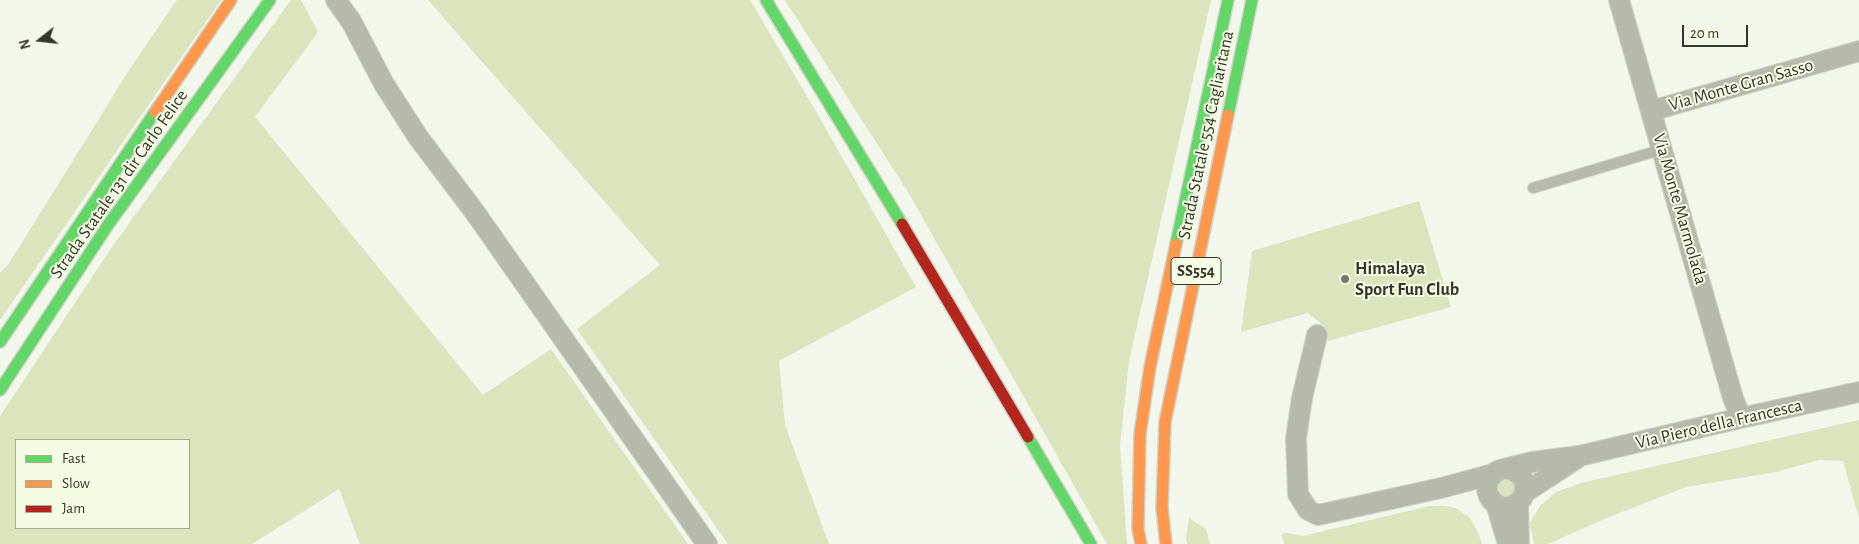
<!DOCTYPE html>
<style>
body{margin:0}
#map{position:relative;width:1859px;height:544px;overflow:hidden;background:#f3f6ea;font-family:"Alegreya Sans",sans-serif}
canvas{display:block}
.legend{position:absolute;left:15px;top:439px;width:175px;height:90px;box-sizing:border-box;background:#f5fce4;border:1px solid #a8ad9b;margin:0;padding:6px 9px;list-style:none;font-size:15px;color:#34362d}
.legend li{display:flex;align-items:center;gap:10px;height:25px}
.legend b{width:25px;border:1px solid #a8ad9b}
.north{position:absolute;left:15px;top:15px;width:50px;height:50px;-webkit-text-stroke:4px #f5fce4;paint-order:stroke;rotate:254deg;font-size:14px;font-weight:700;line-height:20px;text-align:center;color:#34362d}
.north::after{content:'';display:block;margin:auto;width:18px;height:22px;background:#34362d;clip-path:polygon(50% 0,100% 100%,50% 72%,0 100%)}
.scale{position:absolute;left:1682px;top:25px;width:66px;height:22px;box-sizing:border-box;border:2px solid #34362d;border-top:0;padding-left:6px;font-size:15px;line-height:18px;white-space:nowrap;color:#34362d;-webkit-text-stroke:4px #f5fce4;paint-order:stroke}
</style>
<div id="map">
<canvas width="1859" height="544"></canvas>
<ul class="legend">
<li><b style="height:6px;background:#63d668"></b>Fast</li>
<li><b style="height:6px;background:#ff974d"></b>Slow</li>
<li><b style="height:6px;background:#b3261e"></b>Jam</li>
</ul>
<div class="north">N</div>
<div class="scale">20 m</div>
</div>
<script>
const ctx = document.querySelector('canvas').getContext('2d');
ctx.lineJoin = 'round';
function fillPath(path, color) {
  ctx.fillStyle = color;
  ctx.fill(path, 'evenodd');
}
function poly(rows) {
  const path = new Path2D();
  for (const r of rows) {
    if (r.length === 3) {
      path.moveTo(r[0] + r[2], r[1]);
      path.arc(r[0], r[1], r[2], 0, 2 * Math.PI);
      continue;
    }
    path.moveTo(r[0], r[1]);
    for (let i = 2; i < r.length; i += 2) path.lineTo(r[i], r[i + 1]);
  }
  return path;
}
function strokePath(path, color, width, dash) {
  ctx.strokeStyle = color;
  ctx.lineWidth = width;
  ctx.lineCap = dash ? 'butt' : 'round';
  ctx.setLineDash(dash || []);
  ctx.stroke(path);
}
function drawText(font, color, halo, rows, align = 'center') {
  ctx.font = font + ' "Alegreya Sans",sans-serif';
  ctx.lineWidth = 4;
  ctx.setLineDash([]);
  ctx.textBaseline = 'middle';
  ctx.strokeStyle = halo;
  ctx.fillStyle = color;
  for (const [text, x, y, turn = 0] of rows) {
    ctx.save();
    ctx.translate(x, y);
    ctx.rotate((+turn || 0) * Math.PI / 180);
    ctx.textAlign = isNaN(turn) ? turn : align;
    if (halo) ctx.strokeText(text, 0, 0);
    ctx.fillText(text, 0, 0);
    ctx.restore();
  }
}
const green = poly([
 [177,0,221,0,0,320,0,273,8,265,131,67],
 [291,0,301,0,318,32,255,117,483,395,551,349,688,544,360,544,339,489,252,544,0,544,0,416,112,247],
 [16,440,189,440,189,528,16,528],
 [428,0,750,0,818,115,916,287,779,361,785,425,829,544,728,544,577,329,660,265],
 [785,0,1211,0,1129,361,1120,445,1127,544,1107,544,908,192],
 [1419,201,1451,307,1328,341,1324,326,1308,313,1241,332,1252,251],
 [1859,420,1859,518,1843,461,1819,460,1776,472,1686,487,1609,517,1548,544,1534,544,1530,523,1540,506,1556,492,1581,483],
 [1513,475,1518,480,1520,487,1509,502,1505,503,1493,495,1492,484,1493,481],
 [1429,506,1444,506,1456,508,1470,518,1478,532,1482,544,1284,544,1282,534,1287,533,1303,536],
 [1189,518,1206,529,1210,544,1187,544,1186,539]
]);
const lane = poly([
 [1533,188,1663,149]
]);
const street = poly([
 [336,0,351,21,384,84,418,137,474,211,707,544],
 [1619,0,1733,398,1741,418],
 [1651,111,1859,51],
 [1317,335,1302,398,1296,438,1298,494,1308,510,1318,515,1441,488,1493,474],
 [1504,469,1532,462,1579,456,1741,418,1859,392],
 [1506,488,19],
 [1524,493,1576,459],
 [1518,502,1519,544],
 [1496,504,1508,544]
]);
const fast = poly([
 [766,0,902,224],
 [1228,115,1252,0],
 [1176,244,1228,0],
 [0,342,155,112],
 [0,390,108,225,270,0],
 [1028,437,1091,544]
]);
const slow = poly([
 [155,112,231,0],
 [1141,544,1138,529,1140,434,1150,367,1176,244],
 [1166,544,1162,508,1165,422,1228,115]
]);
const jam = poly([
 [902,224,1028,437]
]);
const markers = [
 [1345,279,5,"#77796f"]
];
const shields = [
 [1196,271,50]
];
const shieldNames = [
 ["SS554",1196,271]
];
const streetNames = [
 ["Via Monte Gran Sasso",1741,85,-16],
 ["Strada Statale 554 Cagliaritana",1206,135,-78],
 ["Strada Statale 131 dir Carlo Felice",119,184,-55],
 ["Via Monte Marmolada",1680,209,74],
 ["Via Piero della Francesca",1719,424,-13]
];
const poiNames = [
 ["Himalaya",1355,269],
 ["Sport Fun Club",1355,290]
];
fillPath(green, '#dae4bd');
strokePath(lane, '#d0d3c9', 12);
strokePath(street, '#d0d3c9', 22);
strokePath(fast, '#d0d3c9', 14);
strokePath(slow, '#d0d3c9', 14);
strokePath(jam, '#d0d3c9', 14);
strokePath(lane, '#b7baaa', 10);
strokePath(street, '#b7baaa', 20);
strokePath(fast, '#63d668', 11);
strokePath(slow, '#ff974d', 11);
strokePath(jam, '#b3261e', 11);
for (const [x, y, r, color] of markers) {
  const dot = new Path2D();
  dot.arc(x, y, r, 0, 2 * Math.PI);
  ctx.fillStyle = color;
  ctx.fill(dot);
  strokePath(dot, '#f5fce4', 2);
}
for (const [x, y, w] of shields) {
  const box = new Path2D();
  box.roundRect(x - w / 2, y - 13.5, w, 27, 4);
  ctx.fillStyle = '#f5fce4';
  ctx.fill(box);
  strokePath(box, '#34362d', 1);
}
drawText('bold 16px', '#34362d', null, shieldNames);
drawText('18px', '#34362d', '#f5fce4', streetNames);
drawText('bold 18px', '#34362d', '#f5fce4', poiNames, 'left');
</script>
